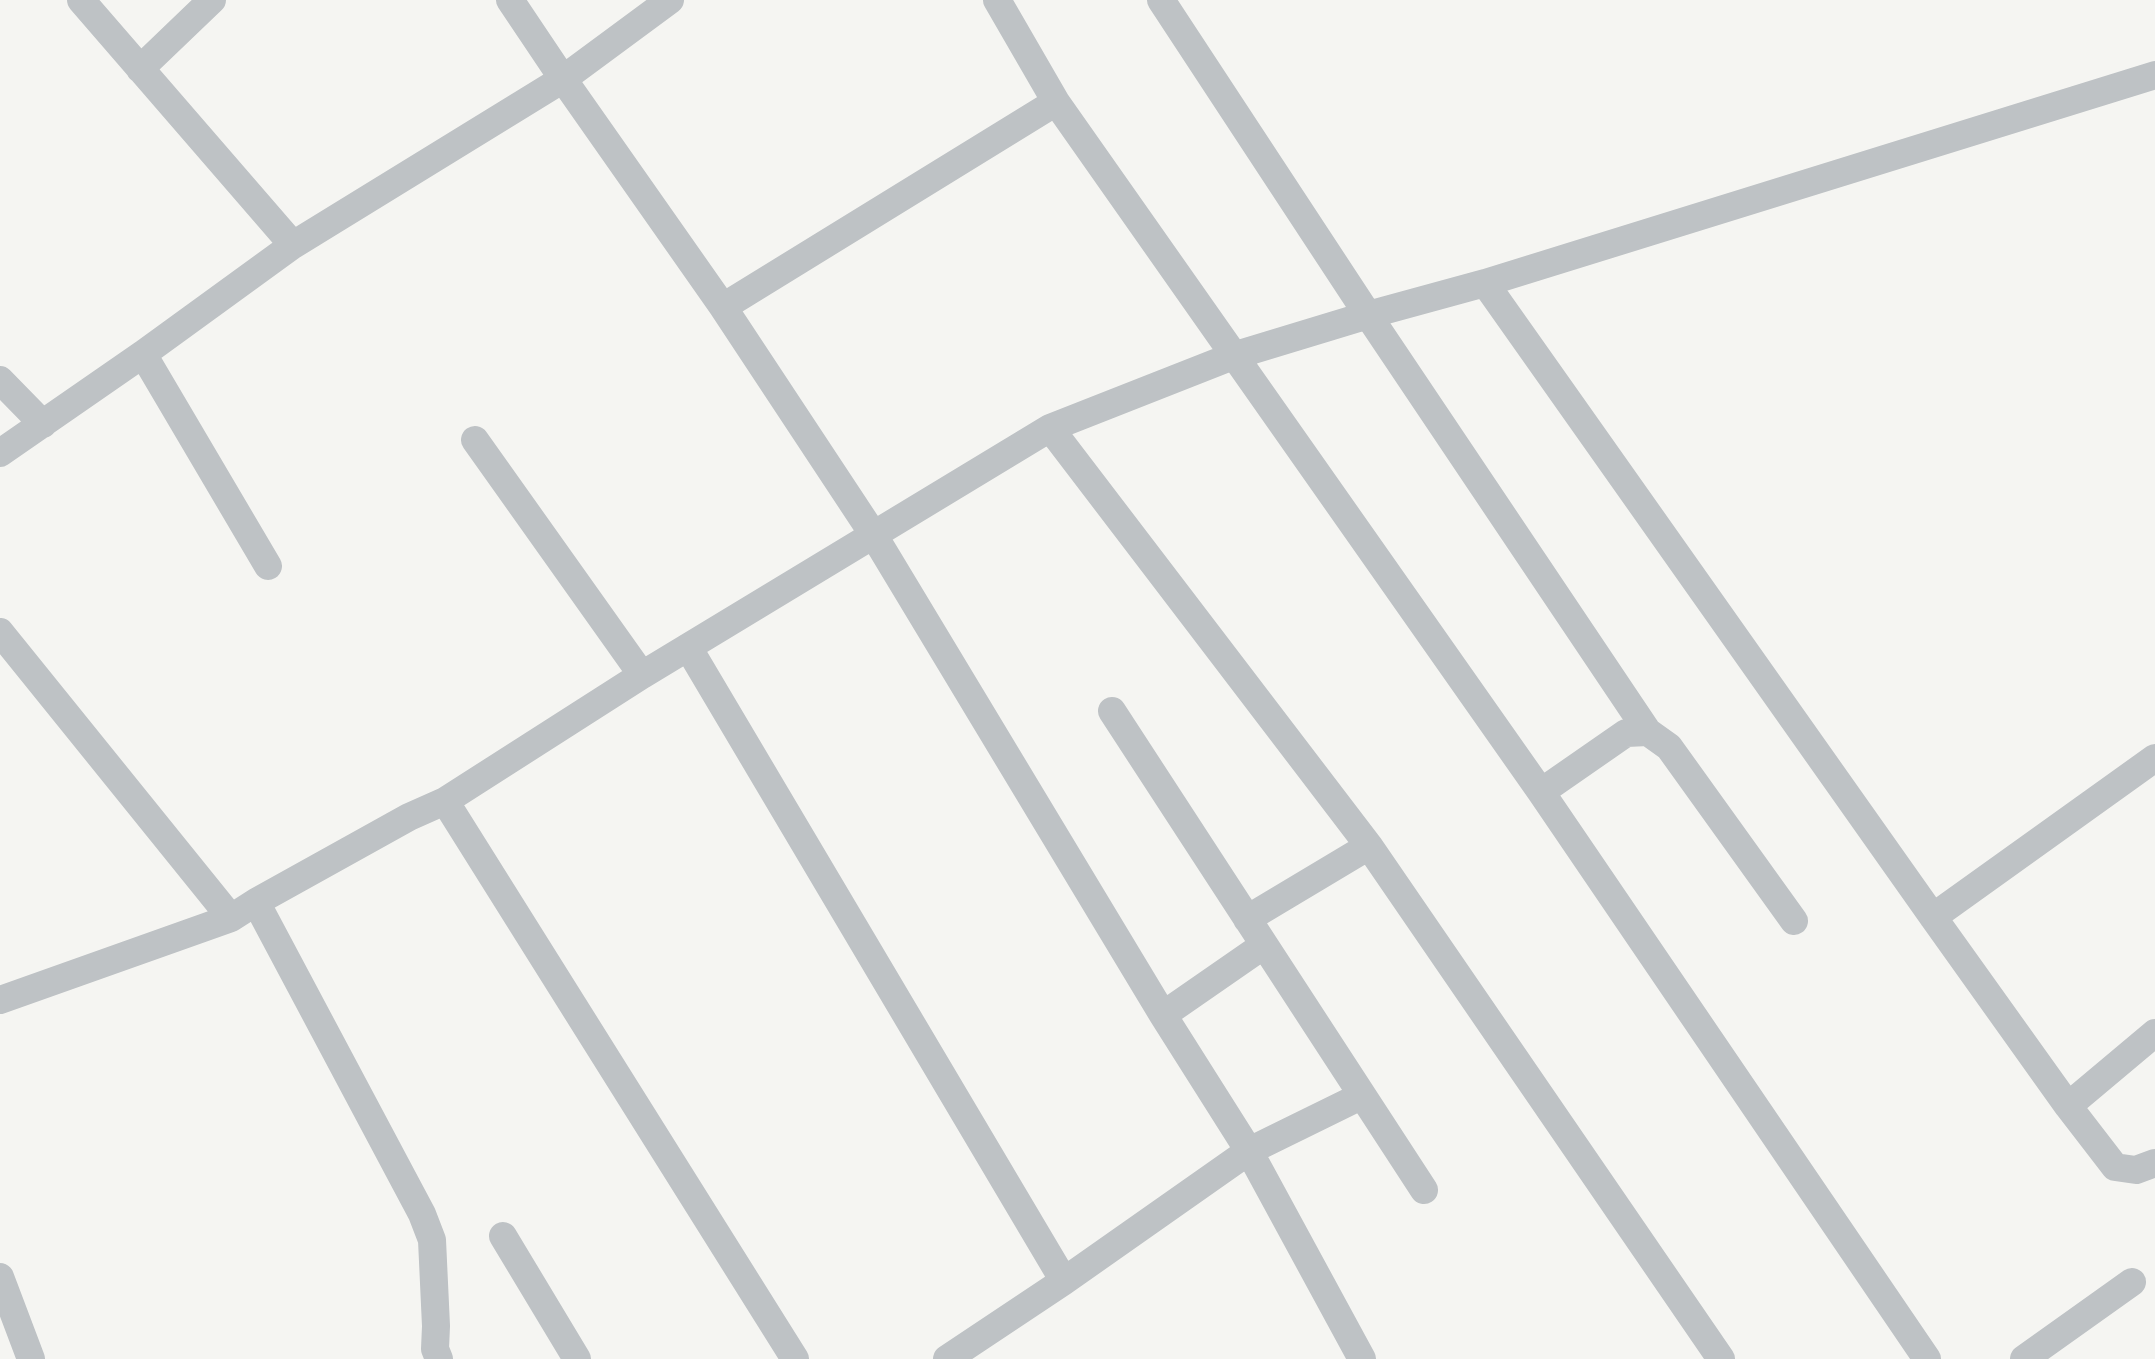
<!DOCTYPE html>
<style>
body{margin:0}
canvas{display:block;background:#f5f5f2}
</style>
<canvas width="2155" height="1359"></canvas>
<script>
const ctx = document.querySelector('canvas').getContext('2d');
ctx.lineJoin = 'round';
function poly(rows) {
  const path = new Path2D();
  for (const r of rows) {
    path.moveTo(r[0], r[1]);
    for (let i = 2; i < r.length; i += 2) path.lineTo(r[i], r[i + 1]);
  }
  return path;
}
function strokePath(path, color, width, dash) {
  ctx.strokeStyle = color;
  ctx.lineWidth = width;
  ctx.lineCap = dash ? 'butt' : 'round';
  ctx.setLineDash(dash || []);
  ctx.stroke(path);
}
const minor = poly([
 [81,0,293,245],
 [510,0,563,79,723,307,873,534,1163,1015,1249,1151,1362,1359],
 [997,0,1056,102,1541,792,1927,1359],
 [1161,0,1368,315,1648,732],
 [140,69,212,0],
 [1485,283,1933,917,2068,1106,2115,1167,2136,1170,2155,1163],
 [723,307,1056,102],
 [143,354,268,566],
 [0,380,43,424],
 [1050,428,1369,846,1721,1359],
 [475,440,642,675],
 [0,453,143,354,293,245,563,79,670,0],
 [0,632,231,918],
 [688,647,1064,1281],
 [1112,711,1424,1190],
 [1541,792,1626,733,1648,732,1669,747,1794,921],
 [445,801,795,1359],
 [256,902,422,1214,432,1240,436,1326,435,1349,439,1359],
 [1933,917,2155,758],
 [1247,919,1369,846],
 [0,1000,231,918,256,902,409,817,445,801,642,675,1050,428,1233,356,1368,315,1485,283,2155,75],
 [1163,1015,1264,945],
 [2068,1106,2155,1033],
 [503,1236,577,1359],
 [0,1277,31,1359],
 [947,1359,1064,1281,1249,1151,1361,1096],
 [2024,1359,2132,1282]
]);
strokePath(minor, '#bec2c5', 28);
</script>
